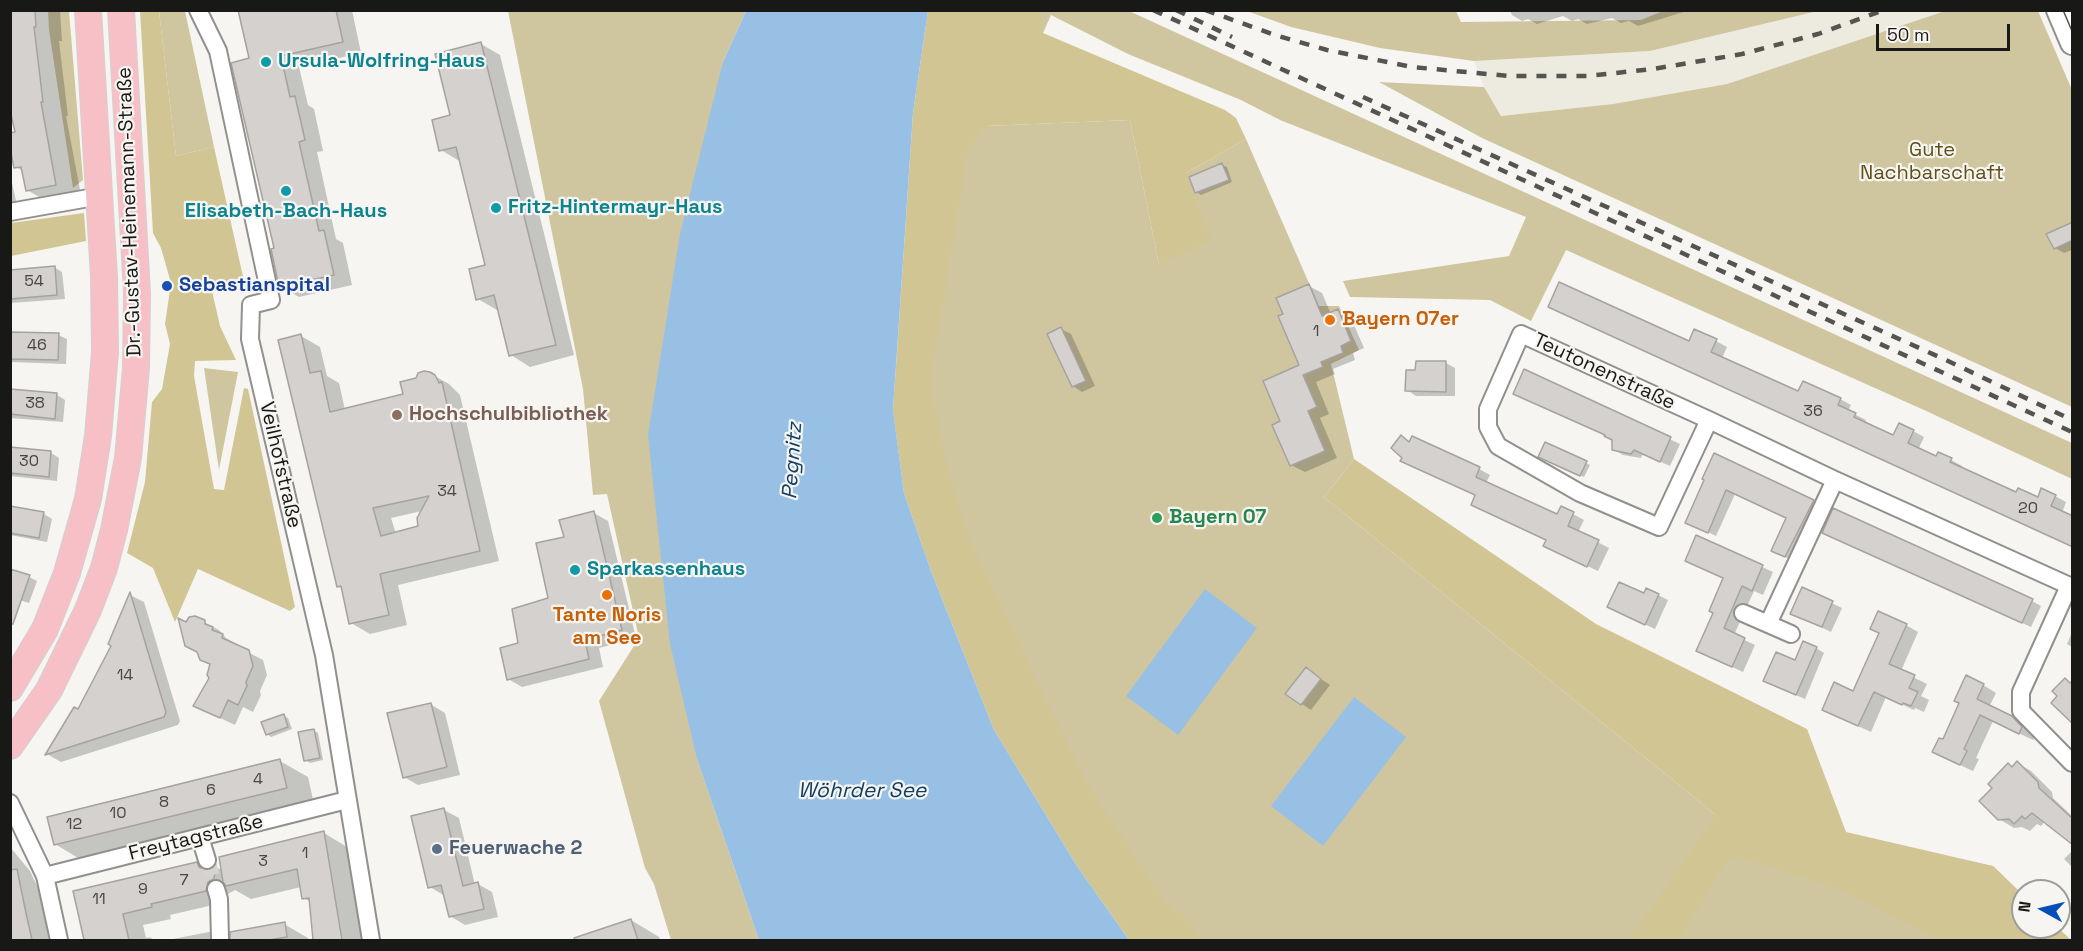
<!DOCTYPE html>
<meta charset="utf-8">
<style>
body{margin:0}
#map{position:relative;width:2083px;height:951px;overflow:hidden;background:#f6f5f1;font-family:"Space Grotesk",sans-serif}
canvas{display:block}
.frame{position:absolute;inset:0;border:12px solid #181816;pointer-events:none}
.north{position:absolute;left:2011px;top:879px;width:60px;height:60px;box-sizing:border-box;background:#f6f5f1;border:2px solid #9d9d99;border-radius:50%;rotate:278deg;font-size:16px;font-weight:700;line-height:24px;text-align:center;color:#181816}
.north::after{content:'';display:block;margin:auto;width:21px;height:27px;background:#044eb8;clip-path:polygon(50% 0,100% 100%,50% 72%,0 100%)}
.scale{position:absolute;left:1876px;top:24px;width:134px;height:27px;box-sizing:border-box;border:3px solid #181816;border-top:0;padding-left:8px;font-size:18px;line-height:21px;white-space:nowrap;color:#181816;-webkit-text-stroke:4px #f6f5f1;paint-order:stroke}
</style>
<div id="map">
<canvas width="2083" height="951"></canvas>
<div class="frame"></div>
<div class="north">N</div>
<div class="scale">50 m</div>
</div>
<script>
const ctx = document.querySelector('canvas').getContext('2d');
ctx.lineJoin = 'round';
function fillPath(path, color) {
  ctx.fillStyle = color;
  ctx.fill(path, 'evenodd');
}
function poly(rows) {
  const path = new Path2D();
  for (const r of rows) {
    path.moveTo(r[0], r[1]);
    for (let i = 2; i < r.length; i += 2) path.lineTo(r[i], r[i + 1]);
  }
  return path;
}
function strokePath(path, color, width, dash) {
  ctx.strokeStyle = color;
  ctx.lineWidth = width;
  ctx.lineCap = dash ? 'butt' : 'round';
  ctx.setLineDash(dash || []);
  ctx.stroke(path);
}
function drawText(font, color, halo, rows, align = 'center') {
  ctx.font = font + ' "Space Grotesk",sans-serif';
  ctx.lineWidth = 4.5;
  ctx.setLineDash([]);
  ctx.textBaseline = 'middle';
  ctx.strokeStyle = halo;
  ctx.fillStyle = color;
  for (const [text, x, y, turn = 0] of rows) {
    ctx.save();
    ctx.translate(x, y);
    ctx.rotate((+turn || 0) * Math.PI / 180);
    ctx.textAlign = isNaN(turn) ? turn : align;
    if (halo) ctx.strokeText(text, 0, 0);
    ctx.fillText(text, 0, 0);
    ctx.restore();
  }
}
const built = poly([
 [1818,11,1945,11,1727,84,1613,104,1501,116,1484,87,1474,61,1650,51]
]);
const green = poly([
 [1665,10,1818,11,1650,51,1474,61,1380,48,1291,27,1247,11,1456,11,1461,22,1641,20],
 [48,11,69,11,83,180,73,188,49,30],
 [159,11,185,11,214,147,176,156],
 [508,11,746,11,723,62,697,759,759,940,671,940,654,884,645,868,599,701,639,638,607,494,593,495,583,389],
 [928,11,1129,11,2072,443,2072,479,1924,410,1566,250,1531,321,1490,300,1350,297,1343,281,1509,256,1526,217,1280,120,1241,100,1128,54,1051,15,1043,33,986,126,1130,120,1159,265,1186,173,1246,139,1319,306,1339,306,1359,350,1331,364,1354,459,1324,497,1716,815,1993,866,2023,895,2023,927,2057,927,2071,940,1129,940,893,410],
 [1945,11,2038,11,2072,90,2072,407,1482,138,1379,82,1484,87,1501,116,1613,104,1727,84],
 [204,368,238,372,219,470]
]);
const forest = poly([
 [140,11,159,11,176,156,214,147,244,281,212,291,220,326,236,360,195,361,194,376,214,489,224,490,244,388,248,389,295,607,290,611,198,569,175,622,153,568,127,553,145,482,152,402,162,389,170,344,165,324,171,283,161,248,153,233],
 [928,11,1039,11,1043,33,1225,110,1236,118,1246,139,1186,173,1212,240,1159,265,1130,120,986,126,968,148,930,384,947,465,970,540,1033,673,1090,788,1163,899,1190,923,1202,940,1129,940,1077,866,994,730,931,571,904,493,893,411,913,113],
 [84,213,86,241,11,256,11,223],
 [1354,459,1596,624,1807,729,1846,832,1993,866,2023,895,2023,927,2057,927,2071,940,1939,940,1846,892,1737,856,1725,863,1679,940,1628,940,1716,815,1324,497]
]);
const water = poly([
 [746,11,928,11,913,113,893,410,904,493,931,571,994,730,1077,866,1129,940,759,940,697,759,670,644,648,435,680,234,723,62],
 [1205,589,1257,628,1178,735,1126,696],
 [1354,697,1406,737,1323,846,1271,806]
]);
const shadow = poly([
 [10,10,60,10,62,41,59,41,68,116,66,116,82,200,53,205,27,190,23,171,16,167,16,134],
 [240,10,352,10,361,53,299,67,308,105,314,109,323,151,317,152,336,239,343,243,352,285,299,297,280,286,251,59],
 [1510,10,1687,10,1687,11,1638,26,1629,21,1621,23,1612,18,1587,24,1578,19,1572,21,1563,16,1537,24,1528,19,1522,21,1512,15],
 [481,44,500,55,574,355,530,367,511,355,499,309,497,310,478,299,487,266,461,162,441,150],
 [1222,165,1227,167,1232,182,1201,195,1196,192],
 [10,174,19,214,10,216],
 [2072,224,2072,250,2064,253,2055,248],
 [54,267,62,272,65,299,10,303,10,271],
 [1309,286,1322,293,1331,314,1338,311,1351,318,1364,348,1353,353,1355,360,1333,369,1335,374,1316,382,1329,414,1320,418,1337,458,1305,472,1291,465,1282,422,1301,366,1285,315],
 [1061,329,1071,334,1095,386,1082,392,1073,386],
 [10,333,58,335,67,339,66,364,10,362],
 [301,336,320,347,327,376,339,383,345,410,405,395,417,379,429,373,449,384,460,395,499,561,398,585,407,625,370,634,351,623,343,589,338,586],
 [422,511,420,527,396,534,391,518],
 [1716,341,1727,347,1722,358,1799,393,1840,399,1851,405,1848,411,1866,420,1865,423,1894,437,1913,431,1924,437,1918,450,1937,458,1951,460,1962,466,1961,469,2017,494,2038,499,2055,496,2066,502,2062,513,2072,546,1689,343],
 [1446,363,1455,368,1455,396,1416,396,1407,390,1417,371],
 [1525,371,1680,444,1670,466,1643,454,1641,458,1623,455,1613,449,1614,440],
 [10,390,57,395,65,400,63,422,10,418],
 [1401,437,1411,442,1413,438,1479,469,1490,475,1486,483,1558,516,1562,508,1584,520,1578,532,1609,548,1598,571,1555,551,1547,540,1477,496],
 [10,449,51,453,59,458,57,481,10,476],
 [1715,455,1822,506,1794,561,1781,555,1787,518,1735,494,1716,536,1694,525],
 [1544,458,1586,463,1590,465,1584,477],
 [10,507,44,514,52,519,47,542,10,535],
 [594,513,608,521,636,638,599,648,603,667,522,687,508,679,520,644,550,599,566,538],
 [1824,533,2032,601,2041,606,2031,627],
 [1697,537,1773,572,1763,595,1754,591,1734,635,1755,645,1743,672,1708,656,1714,612,1725,578],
 [29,577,37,581,29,603,10,597],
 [1802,589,1842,608,1831,632,1801,618],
 [130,595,144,602,180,721,178,725,61,762,47,754,79,711,113,645],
 [1644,595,1658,595,1668,600,1655,629,1618,612],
 [204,622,219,630,226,638,237,644,236,646,263,660,267,675,260,691,261,695,253,712,243,707,235,725,195,706,211,678,211,665,201,659,187,624],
 [1906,625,1918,632,1901,671,1927,684,1921,696,1929,700,1924,712,1915,708,1914,710,1886,697,1871,732,1836,716],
 [2072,632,2072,647,2067,644],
 [1816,648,1824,653,1805,699,1773,685,1796,662],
 [1306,669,1330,685,1311,710,1302,704],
 [1983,685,1996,693,1989,707,2025,725,2035,736,2033,740,1993,721,1976,758,1979,759,1973,771,1947,759,1943,741],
 [430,704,445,713,460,775,418,785,404,777],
 [283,716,288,718,292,729,271,737,267,734],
 [314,731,318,733,323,760,310,763,305,760],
 [280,761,308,777,314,804,83,861,55,844],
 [2017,763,2031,771,2052,792,2053,798,2072,816,2072,843,2045,821,2041,826,2037,824,2030,831,2022,827,2014,828,1999,819,2013,768],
 [444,810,459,818,475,885,478,884,492,892,498,917,465,925,450,916,445,896,430,887],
 [324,833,347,847,363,940,316,940,311,902,303,898,301,887,251,899,235,890,228,894,226,902,170,915,171,919,143,925,146,938,149,937,155,940,85,940,74,892,196,864,209,871,216,867,223,871],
 [10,847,30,871,38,888,49,940,10,940],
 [2072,851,2072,867,2064,859],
 [631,920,659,937,660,940,571,940],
 [284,924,308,938,309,940,235,940,234,933],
 [209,932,224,940,168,940]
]);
const building = poly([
 [10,10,35,10,36,27,34,27,43,102,41,102,56,185,26,191,21,167,14,168,10,148,10,133,15,132,10,110,10,10],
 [238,10,336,10,343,42,281,56,290,97,295,96,305,140,299,142,319,231,324,230,334,275,279,287,271,249,274,248,231,63,249,58,238,10],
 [481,42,556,345,509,356,494,295,476,300,469,269,485,265,456,147,439,151,432,120,450,115,435,54,481,42],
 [1222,163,1229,180,1195,193,1189,177,1222,163],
 [2073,222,2073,240,2054,249,2046,234,2073,222],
 [55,266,57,295,10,299,10,270,55,266],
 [1559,282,1689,341,1694,329,1717,339,1711,352,1798,391,1803,381,1841,398,1838,405,1856,413,1854,417,1893,435,1899,423,1914,430,1908,443,1936,456,1938,452,1952,458,1950,462,2016,492,2018,488,2038,497,2041,488,2056,495,2051,506,2073,516,2073,547,1548,307,1559,282],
 [1309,284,1322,316,1338,309,1351,341,1341,346,1343,353,1321,362,1323,367,1303,375,1317,407,1308,411,1325,451,1290,466,1272,425,1280,421,1263,381,1299,365,1278,316,1283,314,1276,298,1309,284],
 [1061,327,1086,381,1072,387,1047,334,1061,327],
 [10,332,59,333,58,360,10,359,10,332],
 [301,334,310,373,321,371,330,412,403,394,400,382,416,378,418,373,424,371,430,372,435,375,439,383,442,382,480,551,380,574,389,615,349,624,341,586,337,587,278,340,301,334],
 [429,496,417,518,418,526,381,536,373,508,429,496],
 [1416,361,1446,361,1446,392,1405,391,1406,370,1415,370,1416,361],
 [1524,369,1671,437,1660,462,1634,450,1631,454,1612,450,1612,440,1604,436,1605,435,1513,394,1524,369],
 [10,389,57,393,55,419,10,414,10,389],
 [1401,435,1409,442,1412,436,1480,467,1476,477,1557,514,1561,506,1574,512,1568,526,1599,540,1587,567,1543,546,1546,540,1471,505,1475,495,1400,461,1402,458,1391,448,1401,435],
 [1545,442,1587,461,1580,476,1538,457,1545,442],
 [10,447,51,451,49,477,10,473,10,447],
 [1714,453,1814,500,1785,557,1771,551,1786,518,1726,490,1708,533,1685,523,1704,480,1702,479,1714,453],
 [10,506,44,512,39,538,10,533,10,506],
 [1833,508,2033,599,2022,623,1822,533,1833,508],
 [594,511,622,630,585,640,589,659,507,680,500,648,518,643,512,609,548,598,536,543,564,537,559,520,594,511],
 [1696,535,1763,565,1752,591,1742,586,1724,628,1745,638,1732,667,1696,651,1713,613,1709,611,1723,578,1685,561,1696,535],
 [10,569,30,575,13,624,10,623,10,569],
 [1619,582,1644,593,1646,588,1659,594,1645,625,1607,607,1619,582],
 [1802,587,1833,601,1822,627,1790,614,1802,587],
 [130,592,166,712,164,717,45,755,74,707,78,709,111,646,108,644,130,592],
 [1878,611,1907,624,1889,664,1915,675,1909,688,1918,692,1911,706,1903,703,1902,705,1874,692,1858,726,1822,710,1834,682,1853,691,1879,633,1870,629,1878,611],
 [195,616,205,620,205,624,213,627,212,630,223,634,222,638,249,650,253,666,246,682,247,686,238,705,228,700,220,718,193,706,209,678,207,675,210,664,200,660,197,652,185,646,178,618,186,622,189,617,195,616],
 [1803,641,1817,647,1796,695,1763,681,1776,652,1795,660,1803,641],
 [1306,667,1321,679,1301,705,1285,694,1306,667],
 [1966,675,1984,684,1977,699,2012,716,2022,727,2019,734,1980,715,1964,749,1967,751,1960,765,1932,752,1939,738,1943,739,1959,703,1954,701,1966,675],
 [2065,678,2070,683,2073,680,2073,724,2051,703,2057,696,2052,691,2065,678],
 [431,703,447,767,403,778,387,713,431,703],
 [284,714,288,727,266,735,261,722,284,714],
 [314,729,320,758,304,761,298,732,314,729],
 [280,759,287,788,54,845,47,817,280,759],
 [2017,761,2038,782,2039,788,2073,819,2073,845,2032,813,2025,819,2022,816,2014,824,2009,819,1998,820,1979,801,1992,788,1988,784,2008,763,2012,767,2017,761],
 [444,808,463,886,478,882,484,909,449,917,441,885,428,888,411,816,444,808],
 [324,831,342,940,313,940,309,898,302,899,297,869,226,886,223,882,219,857,324,831],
 [197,862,199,867,205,870,211,870,216,865,214,879,208,882,206,891,151,904,152,907,123,914,129,940,84,940,73,891,197,862],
 [17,869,26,913,32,940,10,940,10,870,17,869],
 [631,919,638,940,575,940,574,938,631,919],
 [285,922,287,937,269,940,230,940,230,932,285,922]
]);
const minorTunnel = poly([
 [207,860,216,889]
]);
const minor = poly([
 [198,10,218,51,271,300,251,305,250,339,324,655,371,940],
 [10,212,100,196],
 [1709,420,1659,527,1580,493,1498,446,1488,427,1488,409,1521,334,1709,420,1835,480,2072,587],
 [2069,586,2021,692,2021,711,2072,763],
 [1743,613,1791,634],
 [1768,624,1835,480],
 [10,803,45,876,59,940],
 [200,837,207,860],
 [45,876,347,800],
 [216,889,219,899,220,940]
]);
const secondary = poly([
 [2058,10,2072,43]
]);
const primary = poly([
 [10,688,45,629,67,573,88,499,98,436,105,352,104,277,88,10],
 [10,746,49,690,88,610,104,568,114,530,128,458,136,368,137,293,121,10]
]);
const tram = poly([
 [2063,10,2072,31]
]);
const rail = poly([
 [1153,10,2072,432],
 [1176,10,1232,37],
 [1205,10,1275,35,1327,50,1412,67,1509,76,1587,76,1653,69,1742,54,1818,34,1884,10],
 [1363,97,1948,361,2072,420]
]);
const markers = [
 [266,62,6,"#0f9aa8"],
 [286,191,6,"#0f9aa8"],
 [496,208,6,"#0f9aa8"],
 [167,286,6,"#1a4fb4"],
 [1330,320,6,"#e8710a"],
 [397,415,6,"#8d6e63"],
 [1157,518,6,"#2e9e5b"],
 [575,570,6,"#0f9aa8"],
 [607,595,6,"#e8710a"],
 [437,849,6,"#5c6f8a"]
];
const numberNames = [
 ["54",34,282],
 ["1",1316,332],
 ["46",37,346],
 ["38",35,404],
 ["36",1813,412],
 ["30",29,462],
 ["34",447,492],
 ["20",2028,509],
 ["14",125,676],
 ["4",258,780],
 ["6",211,791],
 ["8",164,803],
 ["10",118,814],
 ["12",74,825],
 ["1",305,854],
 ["3",263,862],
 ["7",184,881],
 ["9",143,890],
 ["11",99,900]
];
const cultureNames = [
 ["Ursula-Wolfring-Haus",278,62],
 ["Fritz-Hintermayr-Haus",508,208],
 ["Elisabeth-Bach-Haus",286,212,"center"],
 ["Sparkassenhaus",587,570]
];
const parkNames = [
 ["Gute",1932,151],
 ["Nachbarschaft",1932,174]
];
const streetNames = [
 ["Dr.-Gustav-Heinemann-Straße",130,212,-92],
 ["Teutonenstraße",1604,372,25],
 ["Veilhofstraße",280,465,77],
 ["Freytagstraße",196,838,-14]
];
const transitNames = [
 ["Sebastianspital",179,286]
];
const foodNames = [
 ["Bayern 07er",1342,320],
 ["Tante Noris",607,616,"center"],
 ["am See",607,639,"center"]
];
const educationNames = [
 ["Hochschulbibliothek",409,415]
];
const leisureNames = [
 ["Bayern 07",1169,518]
];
const serviceNames = [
 ["Feuerwache 2",449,849]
];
const waterNames = [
 ["Pegnitz",793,461,-86],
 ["Wöhrder See",862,791]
];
fillPath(built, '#edebdf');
fillPath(green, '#cfc6a0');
fillPath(forest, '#d1c594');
fillPath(water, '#98c0e4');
fillPath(shadow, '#0003');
fillPath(building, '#d5d1cf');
strokePath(building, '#a6a2a0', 1.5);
strokePath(minorTunnel, '#d5d4d0', 16, [16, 8]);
strokePath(minor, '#91908c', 20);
strokePath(secondary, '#91908c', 26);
strokePath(primary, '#d1d1d0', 28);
strokePath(minor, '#fff', 16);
strokePath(secondary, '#fff', 22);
strokePath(primary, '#f7c0c7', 26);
strokePath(tram, '#545451', 1.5);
strokePath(rail, '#545451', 4.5, [10, 10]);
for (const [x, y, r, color] of markers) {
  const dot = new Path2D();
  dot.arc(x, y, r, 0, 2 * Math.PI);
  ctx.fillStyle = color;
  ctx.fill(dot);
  strokePath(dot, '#f6f5f1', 2);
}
drawText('16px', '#474644', null, numberNames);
drawText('bold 20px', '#0d838f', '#f6f5f1', cultureNames, 'left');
drawText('20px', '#5e5118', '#f6f5f1', parkNames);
drawText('20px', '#181816', '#f6f5f1', streetNames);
drawText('bold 20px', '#164399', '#f6f5f1', transitNames, 'left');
drawText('bold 20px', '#c56008', '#f6f5f1', foodNames, 'left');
drawText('bold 20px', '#785e54', '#f6f5f1', educationNames, 'left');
drawText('bold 20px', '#27864d', '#f6f5f1', leisureNames, 'left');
drawText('bold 20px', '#4e5e75', '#f6f5f1', serviceNames, 'left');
drawText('italic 21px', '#113f62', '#f6f5f1', waterNames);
</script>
